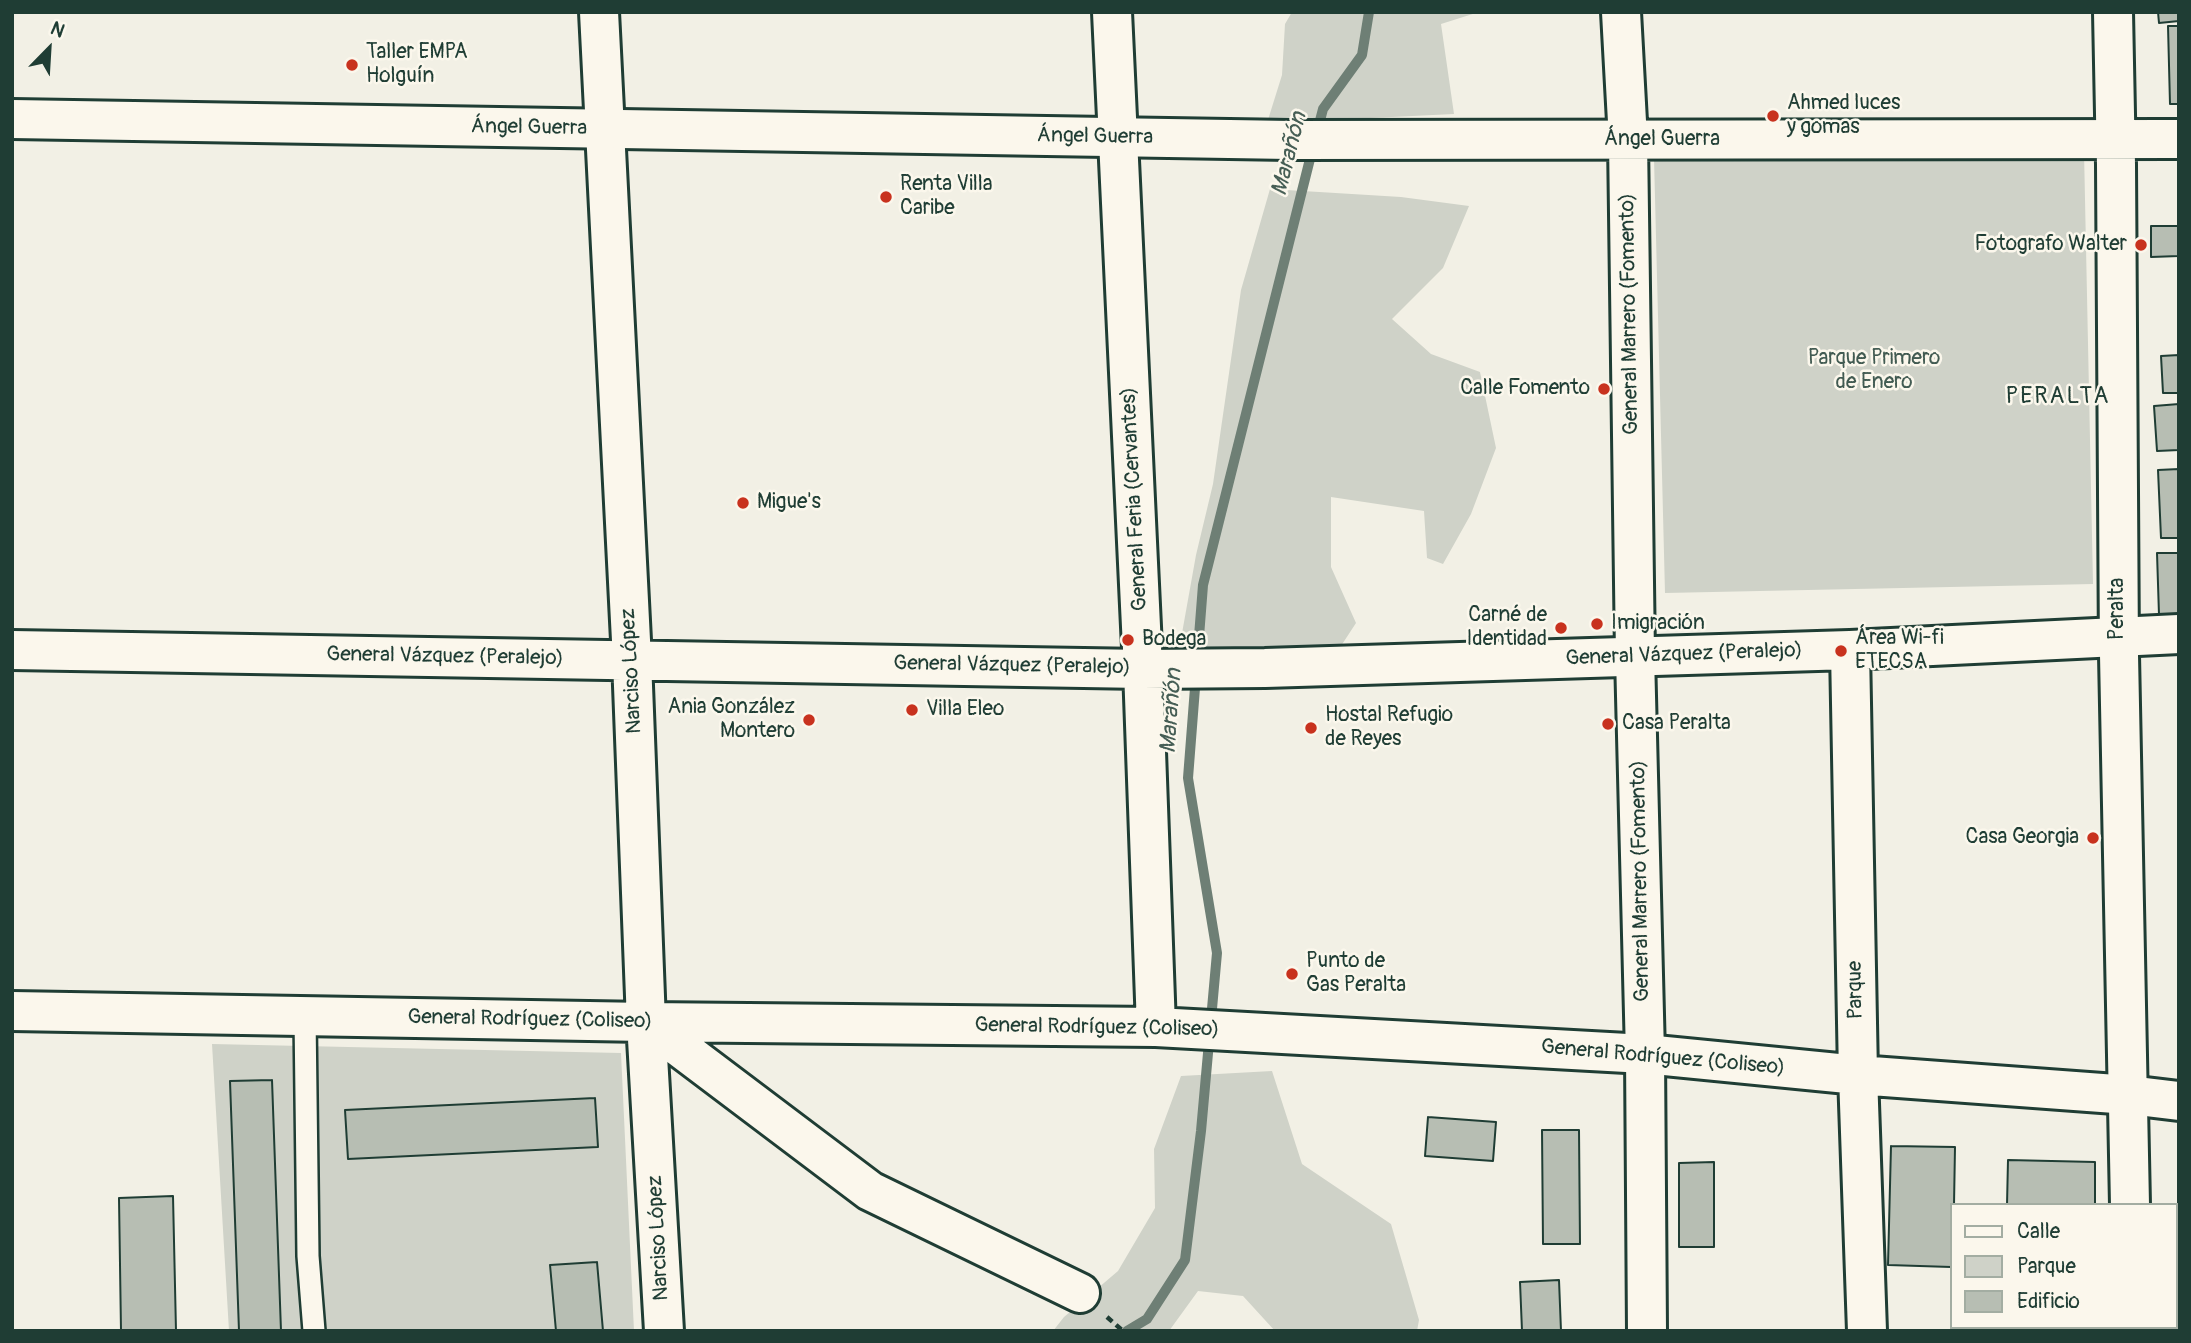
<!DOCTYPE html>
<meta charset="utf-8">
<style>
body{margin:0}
#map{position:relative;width:2191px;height:1343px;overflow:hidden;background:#f2f0e5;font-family:Pangolin,sans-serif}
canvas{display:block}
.frame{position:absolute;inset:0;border:14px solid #1f3d34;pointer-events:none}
.legend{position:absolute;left:1950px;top:1203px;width:228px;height:126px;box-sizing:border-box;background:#fbf7ec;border:2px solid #a3ada2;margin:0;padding:9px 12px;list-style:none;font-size:21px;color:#1f3d34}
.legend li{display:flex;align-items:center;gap:14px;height:35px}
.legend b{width:35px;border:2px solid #a3ada2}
.north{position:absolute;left:14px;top:14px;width:70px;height:70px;-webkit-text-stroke:5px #fbf7ec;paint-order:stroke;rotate:24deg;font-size:19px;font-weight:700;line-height:28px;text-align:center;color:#1f3d34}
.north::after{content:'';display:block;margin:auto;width:24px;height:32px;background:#1f3d34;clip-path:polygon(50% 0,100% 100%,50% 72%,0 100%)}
</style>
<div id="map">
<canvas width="2191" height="1343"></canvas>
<div class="frame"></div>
<ul class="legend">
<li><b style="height:9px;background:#fbf7ec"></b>Calle</li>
<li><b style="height:19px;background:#cfd2c8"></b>Parque</li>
<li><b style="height:19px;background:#b7beb3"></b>Edificio</li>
</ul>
<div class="north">N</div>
</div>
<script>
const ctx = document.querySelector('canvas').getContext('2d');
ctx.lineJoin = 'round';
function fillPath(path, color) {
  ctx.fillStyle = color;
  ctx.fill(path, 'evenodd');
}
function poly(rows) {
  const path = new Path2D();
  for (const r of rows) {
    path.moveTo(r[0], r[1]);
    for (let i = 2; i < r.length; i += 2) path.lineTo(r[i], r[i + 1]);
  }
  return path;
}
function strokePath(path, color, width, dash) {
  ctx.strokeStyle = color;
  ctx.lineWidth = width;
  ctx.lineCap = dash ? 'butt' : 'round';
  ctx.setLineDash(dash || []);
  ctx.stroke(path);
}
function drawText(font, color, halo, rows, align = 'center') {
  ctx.font = font + ' Pangolin,sans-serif';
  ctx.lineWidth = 5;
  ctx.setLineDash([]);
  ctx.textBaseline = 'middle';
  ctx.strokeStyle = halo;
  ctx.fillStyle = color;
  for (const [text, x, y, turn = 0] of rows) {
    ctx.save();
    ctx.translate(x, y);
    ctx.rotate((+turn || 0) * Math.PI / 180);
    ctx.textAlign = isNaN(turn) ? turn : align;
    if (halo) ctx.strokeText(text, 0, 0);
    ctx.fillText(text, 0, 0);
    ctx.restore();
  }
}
const green = poly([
 [1292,12,1479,12,1441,24,1454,114,1267,123,1282,75,1285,24],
 [2084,151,2093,584,1665,593,1654,158],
 [1270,189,1401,197,1469,206,1443,268,1392,319,1431,354,1480,372,1496,448,1471,514,1443,564,1427,558,1424,511,1331,497,1331,567,1356,623,1339,649,1179,650,1196,555,1213,484,1241,290],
 [212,1044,621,1053,634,1331,229,1331],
 [1272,1071,1302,1164,1391,1224,1419,1320,1417,1331,1275,1331,1243,1296,1198,1291,1169,1331,1053,1331,1064,1317,1118,1271,1155,1208,1154,1149,1181,1076]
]);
const stream = poly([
 [1317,132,1323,109,1362,55,1369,12],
 [1127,1331,1147,1319,1185,1260,1201,1131,1217,953,1188,778,1203,585,1313,147]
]);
const building = poly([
 [2158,12,2179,12,2179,21,2159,23,2158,12],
 [2168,26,2179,26,2179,104,2170,104,2168,26],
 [2151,226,2179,226,2179,256,2151,257,2151,226],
 [2179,355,2179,393,2163,393,2161,356,2179,355],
 [2179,404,2179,450,2157,451,2154,406,2179,404],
 [2179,469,2179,538,2161,538,2158,470,2179,469],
 [2157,553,2179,553,2179,615,2159,615,2157,553],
 [272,1080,281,1331,239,1331,230,1081,272,1080],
 [595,1098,598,1147,348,1159,345,1110,595,1098],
 [1428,1117,1496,1122,1493,1161,1425,1156,1428,1117],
 [1542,1130,1579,1130,1580,1244,1543,1244,1542,1130],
 [1891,1146,1955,1147,1954,1205,1951,1205,1951,1267,1888,1265,1891,1146],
 [2008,1160,2095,1162,2095,1205,2007,1205,2008,1160],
 [1714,1162,1714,1247,1679,1247,1679,1163,1714,1162],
 [173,1196,176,1331,121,1331,119,1198,173,1196],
 [597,1262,603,1331,556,1331,550,1265,597,1262],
 [1559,1280,1561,1331,1522,1331,1520,1282,1559,1280]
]);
const path = poly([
 [1107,1317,1123,1331]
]);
const service = poly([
 [305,1016,308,1256,314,1331]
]);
const minor = poly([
 [599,12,632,660,646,1022,664,1331],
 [1112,12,1143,669,1156,1027],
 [12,650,1143,669,1265,668,1850,650,2179,634],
 [1850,650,1858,1075,1867,1331],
 [12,1011,646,1022,1156,1027,1645,1054,1858,1075,2129,1095,2179,1101],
 [646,1022,870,1191,1080,1293]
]);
const tertiary = poly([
 [1621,12,1628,140,1635,656,1645,1054,1647,1331],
 [2113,12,2116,165,2119,655,2130,1205],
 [12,119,1290,140,2179,139],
 [2132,1327,2132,1331]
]);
const markers = [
 [352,65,7,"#c8321e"],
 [1773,116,7,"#c8321e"],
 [886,197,7,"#c8321e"],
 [2141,245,7,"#c8321e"],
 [1604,389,7,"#c8321e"],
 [743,503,7,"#c8321e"],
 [1597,624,7,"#c8321e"],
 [1561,628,7,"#c8321e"],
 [1128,640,7,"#c8321e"],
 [1841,651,7,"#c8321e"],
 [912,710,7,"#c8321e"],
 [809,720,7,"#c8321e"],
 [1608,724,7,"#c8321e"],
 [1311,728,7,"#c8321e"],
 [2093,838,7,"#c8321e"],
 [1292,974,7,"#c8321e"]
];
const poiNames = [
 ["Taller EMPA",366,53],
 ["Holguín",366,77],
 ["Ahmed luces",1787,104],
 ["y gomas",1787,128],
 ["Renta Villa",900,185],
 ["Caribe",900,209],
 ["Fotografo Walter",2127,245,"right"],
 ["Calle Fomento",1590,389,"right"],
 ["Migue's",757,503],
 ["Carné de",1547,616,"right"],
 ["Identidad",1547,640,"right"],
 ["Imigración",1611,624],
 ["Área Wi-fi",1855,639],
 ["ETECSA",1855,663],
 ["Bodega",1142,640],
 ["Ania González",795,708,"right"],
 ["Montero",795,732,"right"],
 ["Villa Eleo",926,710],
 ["Hostal Refugio",1325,716],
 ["de Reyes",1325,740],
 ["Casa Peralta",1622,724],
 ["Casa Georgia",2079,838,"right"],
 ["Punto de",1306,962],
 ["Gas Peralta",1306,986]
];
const streetNames = [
 ["Ángel Guerra",529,128,1],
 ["Ángel Guerra",1095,137,1],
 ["Ángel Guerra",1662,140],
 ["General Marrero (Fomento)",1630,314,-91],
 ["General Feria (Cervantes)",1135,499,-93],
 ["Peralta",2118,609,-90],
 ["General Vázquez (Peralejo)",1684,655,-2],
 ["General Vázquez (Peralejo)",445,657,1],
 ["General Vázquez (Peralejo)",1012,666,1],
 ["Narciso López",632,671,-93],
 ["General Marrero (Fomento)",1641,881,-91],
 ["Parque",1856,990,-91],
 ["General Rodríguez (Coliseo)",530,1020,1],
 ["General Rodríguez (Coliseo)",1097,1028,1],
 ["General Rodríguez (Coliseo)",1663,1058,5],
 ["Narciso López",659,1238,-93]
];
const parkNames = [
 ["Parque Primero",1874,359],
 ["de Enero",1874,383]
];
const waterNames = [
 ["Marañón",1290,154,-76],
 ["Marañón",1172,711,-86]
];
const neighbourhoodNames = [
 ["PERALTA",2058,397]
];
fillPath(green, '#cfd2c8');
strokePath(stream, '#6e7f75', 10);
fillPath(building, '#b7beb3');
strokePath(building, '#1f3d34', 2);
strokePath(service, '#1f3d34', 26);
strokePath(minor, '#1f3d34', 44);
strokePath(tertiary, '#1f3d34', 44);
strokePath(path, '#1f3d34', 4.5, [7, 5]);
strokePath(service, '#fbf7ec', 21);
strokePath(minor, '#fbf7ec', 38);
strokePath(tertiary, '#fbf7ec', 38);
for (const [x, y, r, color] of markers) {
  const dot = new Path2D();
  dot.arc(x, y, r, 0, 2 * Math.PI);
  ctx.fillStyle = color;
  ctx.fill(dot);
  strokePath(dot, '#fbf7ec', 2.5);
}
drawText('21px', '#1f3d34', '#fbf7ec', poiNames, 'left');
drawText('21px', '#1f3d34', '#fbf7ec', streetNames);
drawText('21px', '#425b52', '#fbf7ec', parkNames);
drawText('italic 23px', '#465e55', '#fbf7ec', waterNames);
ctx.letterSpacing = '2px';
drawText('23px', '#1f3d34', '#fbf7ec', neighbourhoodNames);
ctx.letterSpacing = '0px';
</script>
